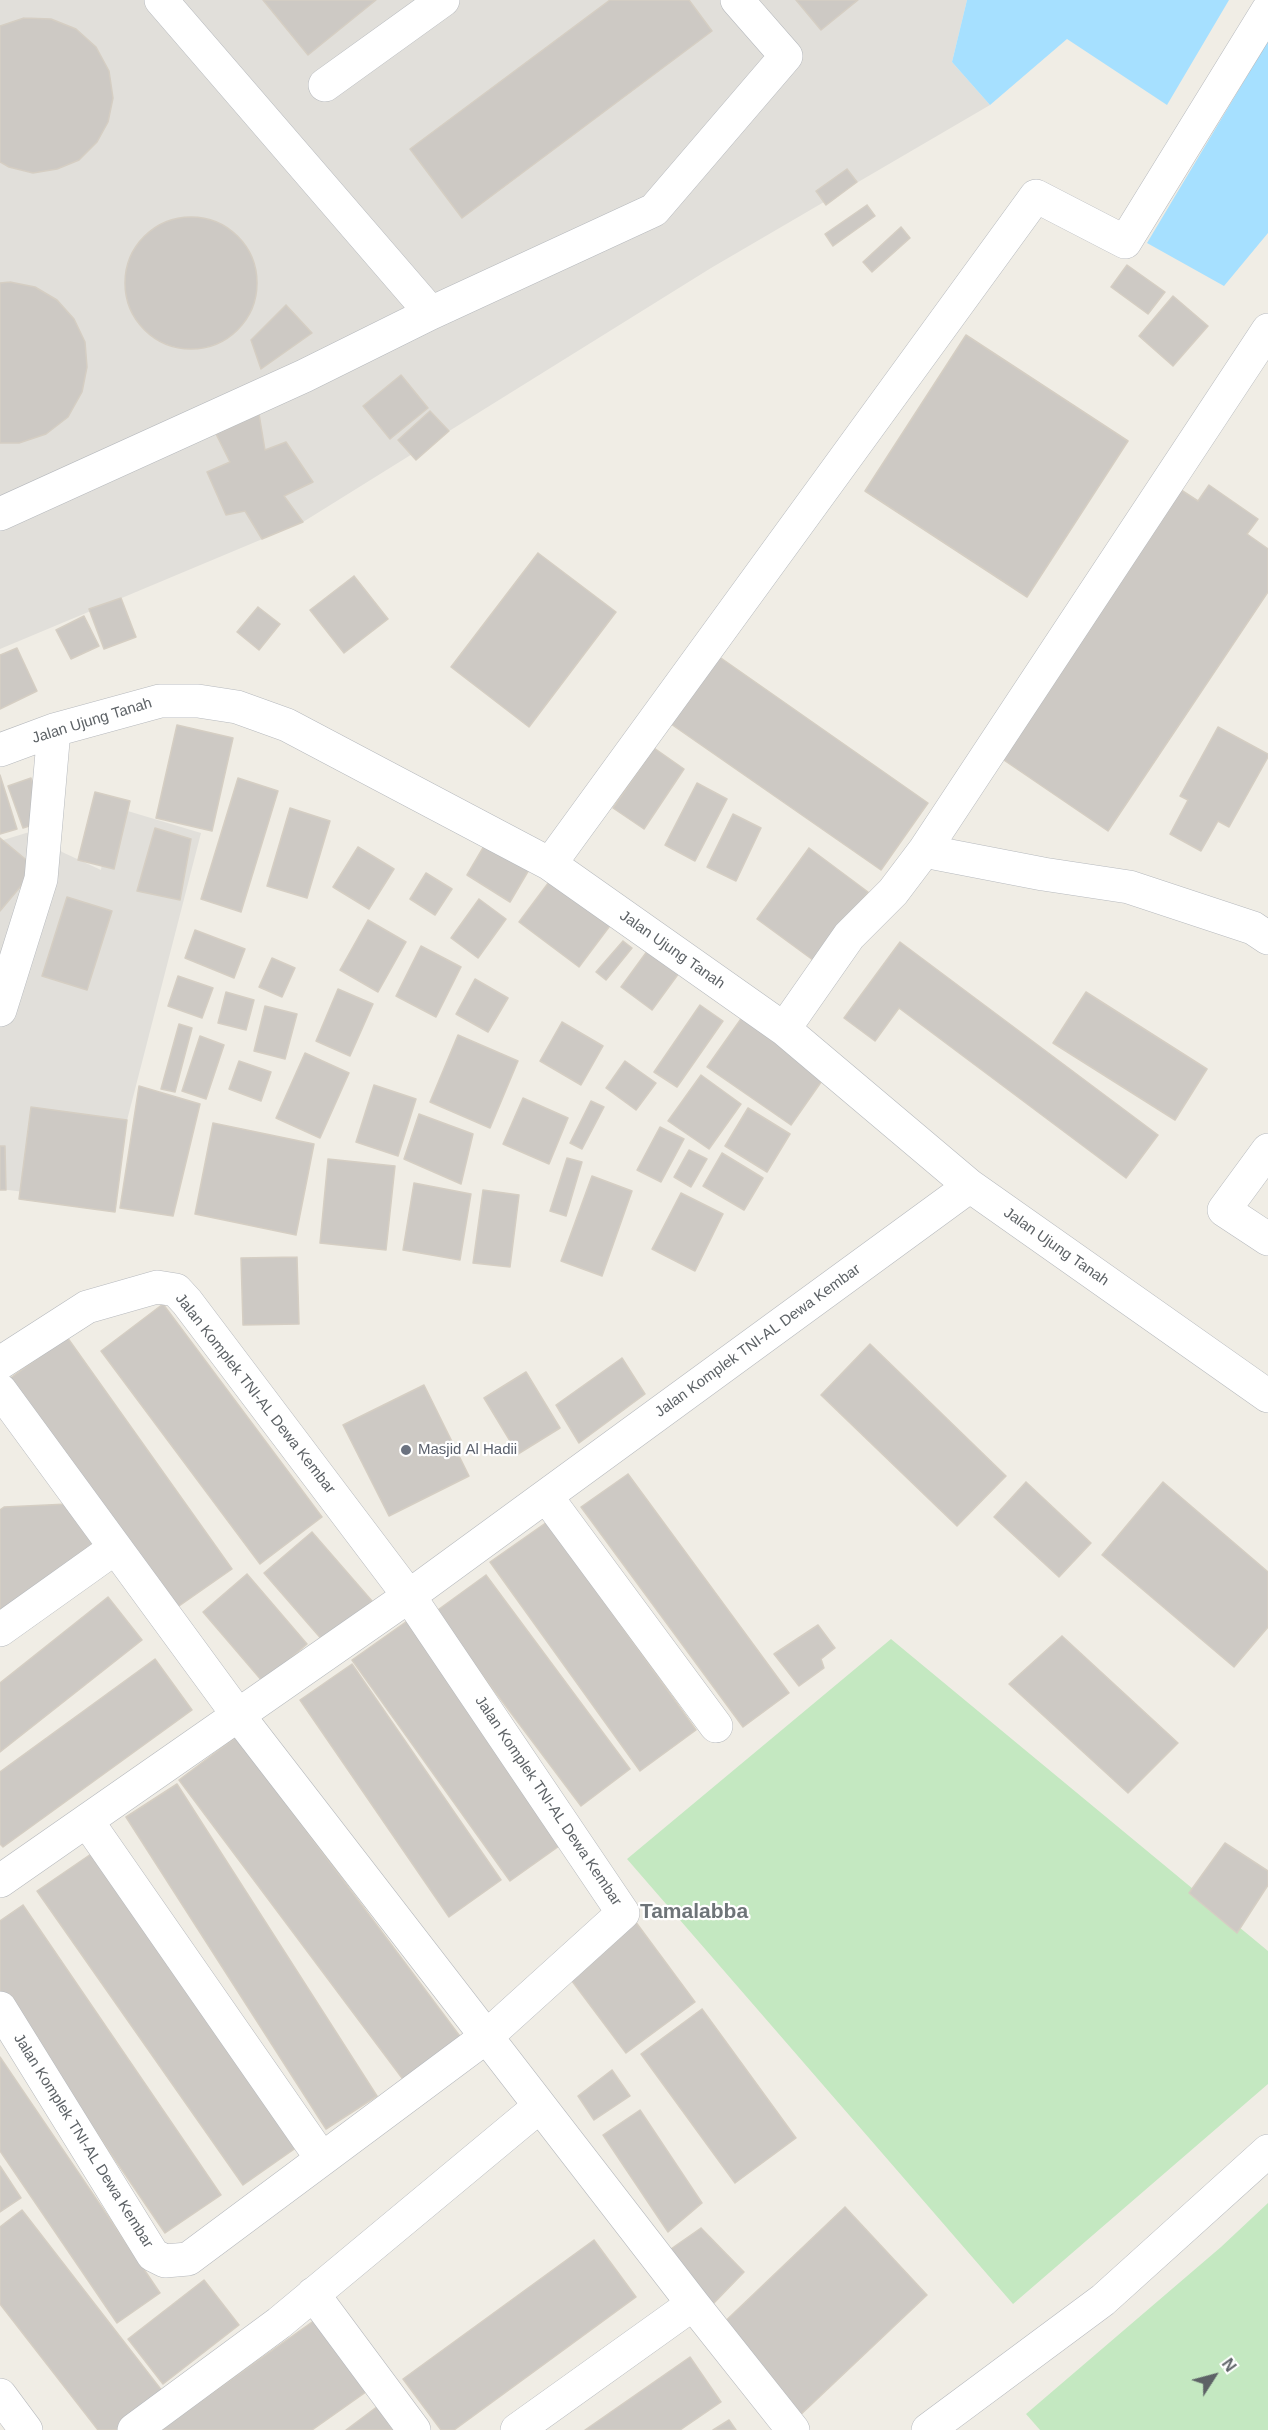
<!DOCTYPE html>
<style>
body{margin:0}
#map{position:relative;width:1268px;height:2430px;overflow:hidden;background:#f0ede5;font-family:Arial,sans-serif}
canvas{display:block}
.north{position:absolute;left:1184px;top:2346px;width:60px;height:60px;-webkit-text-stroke:4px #fff;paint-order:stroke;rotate:54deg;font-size:16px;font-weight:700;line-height:24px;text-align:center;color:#5d6266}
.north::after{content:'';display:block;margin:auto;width:21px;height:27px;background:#5d6266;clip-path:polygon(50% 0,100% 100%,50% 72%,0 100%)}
</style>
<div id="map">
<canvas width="1268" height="2430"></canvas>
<div class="north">N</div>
</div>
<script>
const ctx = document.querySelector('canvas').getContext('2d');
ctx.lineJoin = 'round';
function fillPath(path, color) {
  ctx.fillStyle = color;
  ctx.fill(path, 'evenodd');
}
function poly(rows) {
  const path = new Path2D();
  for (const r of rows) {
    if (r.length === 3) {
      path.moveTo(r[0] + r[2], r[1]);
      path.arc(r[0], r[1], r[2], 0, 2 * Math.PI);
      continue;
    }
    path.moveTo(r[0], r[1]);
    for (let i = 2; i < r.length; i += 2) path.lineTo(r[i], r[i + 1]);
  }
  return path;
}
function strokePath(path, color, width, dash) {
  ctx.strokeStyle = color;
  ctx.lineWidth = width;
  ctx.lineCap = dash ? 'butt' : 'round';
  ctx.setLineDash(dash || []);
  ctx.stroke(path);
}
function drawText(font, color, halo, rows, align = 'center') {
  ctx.font = font + ' Arial,sans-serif';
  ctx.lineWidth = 4.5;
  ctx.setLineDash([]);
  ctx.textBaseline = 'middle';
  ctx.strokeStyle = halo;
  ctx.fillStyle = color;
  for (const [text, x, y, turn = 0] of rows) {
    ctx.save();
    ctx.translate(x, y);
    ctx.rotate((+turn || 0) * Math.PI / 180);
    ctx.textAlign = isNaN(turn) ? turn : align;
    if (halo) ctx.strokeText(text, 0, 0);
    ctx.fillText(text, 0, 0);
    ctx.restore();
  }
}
const industrial = poly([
 [0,0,967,0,952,62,990,105,711,268,303,522,0,649],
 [111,806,201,833,106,1202,0,1189,0,841,36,830,62,852,101,870]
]);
const green = poly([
 [891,1639,1268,1951,1268,2084,1013,2304,627,1859],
 [1268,2203,1268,2430,1040,2430,1026,2414,1221,2247]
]);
const water = poly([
 [967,0,1229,0,1167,105,1067,39,990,105,952,62],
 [1268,41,1268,233,1224,286,1147,243]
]);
const building = poly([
 [263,0,376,0,308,55,263,0],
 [610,0,689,0,712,31,462,218,410,149,610,0],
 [796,0,858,0,821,30,796,0],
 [24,18,51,19,76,29,96,47,109,71,113,98,108,122,97,142,79,160,57,169,33,173,9,167,0,162,0,26,24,18],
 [847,169,857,182,826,205,816,191,847,169],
 [867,205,875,216,833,246,825,234,867,205],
 [191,283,66],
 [901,227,910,238,872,272,863,262,901,227],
 [1127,265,1165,292,1148,314,1111,287,1127,265],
 [10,282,35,287,57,300,74,319,85,342,87,367,82,392,68,417,46,434,19,443,0,443,0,283,10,282],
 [1173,296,1208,326,1173,366,1139,336,1173,296],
 [286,305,312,333,261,369,251,340,286,305],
 [966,335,1128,441,1027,597,865,491,966,335],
 [401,375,428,408,390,439,363,406,401,375],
 [430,411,449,431,416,460,398,440,430,411],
 [259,414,265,450,286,442,313,482,284,496,303,522,262,539,245,511,226,515,207,472,230,462,216,434,259,414],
 [1209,485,1258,519,1247,534,1268,549,1268,592,1108,831,995,754,1175,486,1198,501,1209,485],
 [538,553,616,612,529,727,451,667,538,553],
 [354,576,388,619,344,653,310,610,354,576],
 [121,598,136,637,104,649,89,609,121,598],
 [258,607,280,624,259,650,237,632,258,607],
 [84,616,99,646,71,659,56,630,84,616],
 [17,648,37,691,0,709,0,655,17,648],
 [718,656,928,803,881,870,671,724,718,656],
 [177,725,233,738,212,831,156,818,177,725],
 [1218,727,1268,754,1268,757,1229,827,1218,821,1201,851,1170,834,1188,800,1180,796,1218,727],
 [654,748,684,769,644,829,613,808,654,748],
 [0,775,17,829,0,834,0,775],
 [31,778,45,821,23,828,8,786,31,778],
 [238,778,278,791,241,912,201,899,238,778],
 [697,783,727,799,695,861,665,845,697,783],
 [95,792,130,801,114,869,78,860,95,792],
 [290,808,330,821,307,898,267,886,290,808],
 [733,814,761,828,736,881,707,867,733,814],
 [155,828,191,839,180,900,137,891,155,828],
 [0,838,36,868,0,911,0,838],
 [487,841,530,868,510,902,467,875,487,841],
 [358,847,394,869,369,909,333,887,358,847],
 [809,848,868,892,817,963,757,919,809,848],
 [426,873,452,889,435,915,410,899,426,873],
 [552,878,612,923,579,967,519,922,552,878],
 [67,897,112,911,87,990,42,976,67,897],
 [479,899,506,919,478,958,451,938,479,899],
 [368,920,406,942,378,992,340,970,368,920],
 [195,930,245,949,234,978,185,958,195,930],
 [623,941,632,948,606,980,596,972,623,941],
 [900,942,1158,1135,1126,1178,899,1008,875,1041,844,1018,900,942],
 [421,946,461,967,436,1017,396,996,421,946],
 [648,950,679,973,652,1010,621,987,648,950],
 [272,958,295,968,282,997,259,987,272,958],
 [178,976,213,988,202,1018,168,1006,178,976],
 [475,979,508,998,488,1032,456,1014,475,979],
 [338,989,373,1004,350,1056,316,1041,338,989],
 [226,992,254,1000,246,1030,218,1023,226,992],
 [1086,992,1207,1069,1175,1120,1053,1043,1086,992],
 [700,1005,723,1021,677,1087,654,1072,700,1005],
 [265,1006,297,1014,285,1059,254,1051,265,1006],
 [743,1016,826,1075,791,1125,707,1067,743,1016],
 [562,1022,603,1046,581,1085,540,1061,562,1022],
 [179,1024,192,1028,175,1092,161,1089,179,1024],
 [458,1035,518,1061,490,1128,430,1102,458,1035],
 [200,1036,224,1045,206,1099,182,1091,200,1036],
 [305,1053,349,1073,320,1138,276,1118,305,1053],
 [239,1061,271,1072,261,1101,229,1089,239,1061],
 [625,1061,656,1083,636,1110,606,1088,625,1061],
 [701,1075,741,1104,709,1149,668,1121,701,1075],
 [374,1085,416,1099,398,1156,356,1142,374,1085],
 [139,1086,200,1104,173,1216,120,1208,139,1086],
 [523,1098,568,1118,549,1164,503,1144,523,1098],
 [591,1101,604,1107,582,1149,570,1143,591,1101],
 [31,1107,127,1120,115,1212,19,1199,31,1107],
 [748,1108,790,1134,767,1172,725,1146,748,1108],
 [419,1114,473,1134,461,1184,404,1159,419,1114],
 [213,1123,314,1144,296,1235,195,1214,213,1123],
 [660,1127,684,1139,661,1182,637,1170,660,1127],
 [0,1146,5,1146,6,1190,0,1190,0,1146],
 [689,1150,707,1159,691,1187,674,1177,689,1150],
 [722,1153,763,1178,744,1210,703,1186,722,1153],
 [567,1158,582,1162,566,1216,550,1211,567,1158],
 [328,1159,395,1166,386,1250,320,1243,328,1159],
 [592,1176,632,1191,602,1276,561,1261,592,1176],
 [414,1183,471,1194,460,1260,403,1250,414,1183],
 [483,1190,519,1195,510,1267,473,1263,483,1190],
 [681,1193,723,1214,695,1271,652,1249,681,1193],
 [297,1257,299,1324,243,1325,241,1258,297,1257],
 [163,1304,322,1517,260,1564,101,1351,163,1304],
 [67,1337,232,1569,169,1613,5,1382,67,1337],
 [870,1344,1006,1476,957,1526,821,1395,870,1344],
 [622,1358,645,1394,579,1443,556,1405,622,1358],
 [526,1372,560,1428,518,1454,484,1398,526,1372],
 [424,1385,469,1476,389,1516,343,1425,424,1385],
 [628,1474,789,1693,743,1727,581,1507,628,1474],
 [1026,1482,1091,1543,1059,1577,994,1517,1026,1482],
 [1163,1482,1268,1572,1268,1627,1234,1667,1102,1555,1163,1482],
 [68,1504,97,1544,0,1614,0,1510,4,1507,68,1504],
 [547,1522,696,1730,640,1771,490,1562,547,1522],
 [312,1532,372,1601,324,1642,264,1573,312,1532],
 [247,1574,307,1644,263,1682,203,1612,247,1574],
 [486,1575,630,1769,581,1806,435,1612,486,1575],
 [108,1597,142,1640,0,1752,0,1683,108,1597],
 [410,1619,569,1839,510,1881,352,1660,410,1619],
 [818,1625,835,1648,821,1659,824,1668,799,1686,774,1654,818,1625],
 [1062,1636,1178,1743,1128,1793,1009,1684,1062,1636],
 [155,1659,192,1710,3,1847,0,1844,0,1772,155,1659],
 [352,1664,501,1880,449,1917,300,1700,352,1664],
 [236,1737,462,2039,405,2082,179,1780,236,1737],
 [177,1784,377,2096,326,2129,126,1817,177,1784],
 [1225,1843,1268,1871,1268,1885,1237,1933,1189,1893,1225,1843],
 [94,1852,300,2145,243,2185,37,1891,94,1852],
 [23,1905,221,2195,165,2233,0,1991,0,1921,23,1905],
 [635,1921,695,2002,626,2053,566,1973,635,1921],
 [702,2009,796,2138,735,2183,641,2054,702,2009],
 [0,2057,160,2293,117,2323,0,2151,0,2057],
 [612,2070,630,2096,594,2120,578,2096,612,2070],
 [640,2110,702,2203,668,2232,603,2135,640,2110],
 [0,2166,21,2198,0,2212,0,2166],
 [845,2207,927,2295,796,2419,715,2331,845,2207],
 [22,2210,166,2396,121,2430,98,2430,0,2304,0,2227,22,2210],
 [701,2228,744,2272,712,2305,668,2251,701,2228],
 [594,2240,636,2297,454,2430,441,2430,403,2379,594,2240],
 [204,2280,239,2325,163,2384,128,2339,204,2280],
 [322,2315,373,2387,312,2430,160,2430,322,2315],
 [690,2357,721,2402,680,2430,585,2430,690,2357],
 [386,2400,409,2430,346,2430,386,2400],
 [729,2420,736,2430,713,2430,729,2420]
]);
const minor = poly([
 [161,0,431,313],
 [325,85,443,0],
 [0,514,304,376,431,313,654,210,786,56,737,0],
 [0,750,54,730,160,701,198,701,237,707,287,725,550,864,784,1029,970,1186,1268,1396],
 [924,851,1268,330],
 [550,864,1036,196,1125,242,1268,10],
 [0,1010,41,879,54,730],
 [784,1029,849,936,893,892,924,851,1043,874,1129,887,1253,928,1268,938],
 [1268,1150,1224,1210,1268,1239],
 [0,1363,87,1307,157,1287,176,1290,187,1302,409,1596,623,1913,486,2037,188,2259,165,2261,153,2255,0,2008],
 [0,1390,238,1715,693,2304,793,2430],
 [546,1496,716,1726],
 [0,1630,115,1548],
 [87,1821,322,2159],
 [0,1881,409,1596,970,1186],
 [313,2294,414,2430],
 [0,2395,26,2430],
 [134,2430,279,2323,540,2106],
 [517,2430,693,2304],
 [928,2430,1103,2300,1268,2151]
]);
const markers = [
 [406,1450,6,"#6b7280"]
];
const streetNames = [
 ["Jalan Ujung Tanah",92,721,-17],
 ["Jalan Ujung Tanah",672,950,35],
 ["Jalan Ujung Tanah",1056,1247,35],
 ["Jalan Komplek TNI-AL Dewa Kembar",758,1341,-36],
 ["Jalan Komplek TNI-AL Dewa Kembar",255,1394,52],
 ["Jalan Komplek TNI-AL Dewa Kembar",548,1801,56],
 ["Jalan Komplek TNI-AL Dewa Kembar",83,2141,58]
];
const worshipNames = [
 ["Masjid Al Hadii",418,1450]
];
const districtNames = [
 ["Tamalabba",694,1912]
];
fillPath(industrial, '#e1dfda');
fillPath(green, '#c4e8c1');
fillPath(water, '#a6e0ff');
fillPath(building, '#cdc9c4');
strokePath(building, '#d5cec3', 1.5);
strokePath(minor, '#b6b9bd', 34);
strokePath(minor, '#fff', 33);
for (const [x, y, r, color] of markers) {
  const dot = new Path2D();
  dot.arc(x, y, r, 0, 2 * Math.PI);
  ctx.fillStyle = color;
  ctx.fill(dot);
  strokePath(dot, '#fff', 2);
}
drawText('15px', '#5d6266', '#fff', streetNames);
drawText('15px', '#5b616d', '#fff', worshipNames, 'left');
drawText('bold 21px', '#6e7478', '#fff', districtNames);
</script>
